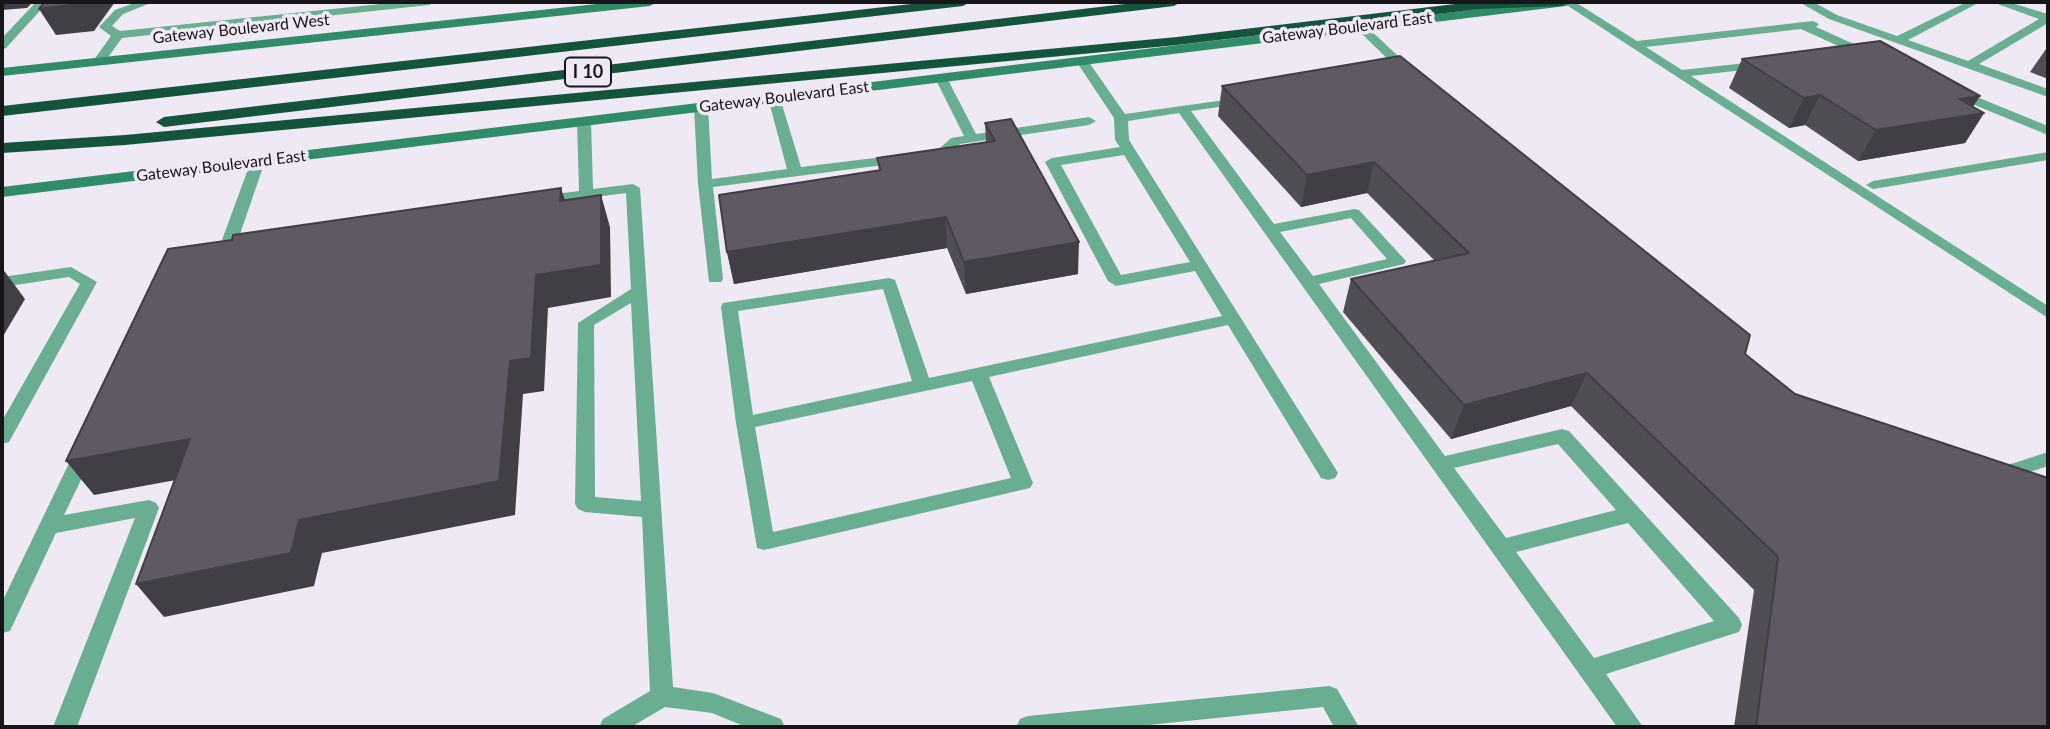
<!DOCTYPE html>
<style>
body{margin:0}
#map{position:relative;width:2050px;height:729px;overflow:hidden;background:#efe8f5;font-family:Lato,sans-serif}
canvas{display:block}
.frame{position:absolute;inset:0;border:4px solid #171519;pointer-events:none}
</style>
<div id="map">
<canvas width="2050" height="729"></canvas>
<div class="frame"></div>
</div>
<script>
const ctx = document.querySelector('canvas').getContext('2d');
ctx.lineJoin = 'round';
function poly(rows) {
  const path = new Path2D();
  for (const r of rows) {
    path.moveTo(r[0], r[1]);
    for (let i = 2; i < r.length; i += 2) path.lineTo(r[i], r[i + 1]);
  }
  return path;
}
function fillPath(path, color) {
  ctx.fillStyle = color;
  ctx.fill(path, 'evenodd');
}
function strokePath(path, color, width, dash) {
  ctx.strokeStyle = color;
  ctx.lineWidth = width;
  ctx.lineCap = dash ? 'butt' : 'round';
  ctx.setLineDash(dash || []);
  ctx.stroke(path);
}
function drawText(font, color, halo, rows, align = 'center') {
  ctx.font = font + ' Lato,sans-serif';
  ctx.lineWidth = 7;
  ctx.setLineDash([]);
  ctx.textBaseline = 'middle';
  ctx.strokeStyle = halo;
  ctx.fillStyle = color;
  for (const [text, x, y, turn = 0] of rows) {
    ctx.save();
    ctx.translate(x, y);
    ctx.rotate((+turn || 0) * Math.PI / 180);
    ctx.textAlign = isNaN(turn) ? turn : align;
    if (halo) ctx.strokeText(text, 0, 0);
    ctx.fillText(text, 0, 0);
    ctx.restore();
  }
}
const lane = poly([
 [36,2,48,2,6,48,2,49,2,38,36,2],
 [137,2,153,2,123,14,112,26,120,31,400,2,435,2,429,5,122,38,103,64,95,64,93,61,111,36,99,27,115,10,137,2],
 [1562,2,1575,2,1637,41,1813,21,1819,24,1816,27,1863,48,1863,54,1847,55,1847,50,1801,29,1646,47,1682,70,1764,61,1766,64,1760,68,1691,76,2048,306,2048,318,1562,2],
 [1799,2,1813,2,1837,15,1897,36,1967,2,1980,2,1908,40,1968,61,2039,19,1992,2,2008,2,2048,14,2048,23,1979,64,2048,89,2048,97,1829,19,1799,2],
 [1357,25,1365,25,1413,70,1413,76,1405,76,1357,29,1357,25],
 [1082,57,1086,58,1125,114,1246,97,1246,103,1191,111,1274,224,1354,209,1359,210,1406,261,1404,264,1319,284,1445,456,1562,429,1569,431,1739,618,1742,625,1739,632,1606,674,1643,727,1617,727,1179,113,1128,121,1129,140,1335,468,1338,473,1335,478,1328,480,1321,478,1228,325,989,377,1033,483,1030,488,764,550,757,548,736,423,721,307,723,303,889,278,895,280,929,378,1222,316,1195,271,1116,286,1108,281,1045,162,1052,158,1120,147,1115,140,1114,118,1076,61,1082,57],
 [1124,155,1190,262,1121,275,1061,165,1124,155],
 [1351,218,1387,259,1313,276,1280,232,1351,218],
 [883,289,912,381,753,415,738,311,883,289],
 [972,381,1011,478,773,532,755,427,972,381],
 [1558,444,1616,510,1506,538,1454,468,1558,444],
 [1628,523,1714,621,1594,658,1516,552,1628,523],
 [941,74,947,78,976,134,1089,117,1096,121,1089,125,960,144,948,156,922,158,922,152,939,149,951,138,964,136,935,78,941,74],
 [1955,88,2048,126,2048,135,1950,95,1950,89,1955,88],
 [774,94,780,98,801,167,899,155,906,159,899,163,713,187,723,279,721,282,709,282,698,184,694,107,701,103,708,107,712,179,787,169,768,98,774,94],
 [584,117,591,121,593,189,633,184,640,188,673,687,713,693,781,719,785,727,746,727,712,713,665,707,631,727,599,727,603,719,650,691,642,517,585,512,578,509,575,504,578,323,631,289,626,193,541,204,534,200,541,196,579,191,577,121,584,117],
 [631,303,641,501,595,497,594,325,631,303],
 [2048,152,2048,160,1873,189,1866,185,1873,181,2048,152],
 [258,157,265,161,238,240,235,243,225,243,222,240,251,161,258,157],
 [71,267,97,282,9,442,2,444,2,421,80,284,69,277,2,287,2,277,71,267],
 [84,446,91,448,94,453,64,515,149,500,156,503,159,508,77,727,53,727,135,518,56,533,10,631,2,633,2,602,74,453,77,448,84,446],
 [2048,452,2048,466,2008,479,1991,474,1988,469,1991,464,1998,462,2008,465,2048,452],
 [1329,686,1337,689,1359,727,1334,727,1323,707,1129,727,1016,727,1020,719,1028,716,1329,686]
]);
const secondary = poly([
 [615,2,657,2,650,6,2,76,2,68,615,2],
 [1535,2,1573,2,1566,6,2,197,2,187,1535,2]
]);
const highway = poly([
 [929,2,970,2,963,6,2,116,2,106,929,2],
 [1142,2,1181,2,1174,6,164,127,156,122,164,117,1142,2],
 [1472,2,1569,2,1562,6,1479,9,1177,45,125,145,2,153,2,143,125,135,1177,37,1472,2]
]);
const wall = poly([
 [2048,48,2048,79,2030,72,2046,49],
 [1400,56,1745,354,2048,727,1734,727,1754,590,1571,406,1451,439,1343,312,1351,279,1434,260,1367,193,1301,207,1218,116,1222,86],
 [1742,59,1973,107,1984,113,1965,143,1858,161,1805,125,1789,128,1729,88],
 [985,123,1078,274,966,294,947,248,734,284,727,252,879,171,877,158,986,142]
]);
const shadedWall = poly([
 [2,2,33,2,27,8,2,10],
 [46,2,115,2,94,31,56,35,39,9],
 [1820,95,1805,125,1789,128,1804,98],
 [1980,96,1967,116,1984,113,1965,143,1858,161,1876,130,1959,99],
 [1374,162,1367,193,1301,207,1307,175],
 [561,188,571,219,560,201],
 [601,195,610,227,611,297,548,308,544,391,523,394,515,515,322,553,314,586,164,617,136,584,299,520,510,361,536,275],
 [946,217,947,248,734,284,727,252],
 [1079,242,1078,274,966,294,964,262],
 [2,268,25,299,2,338],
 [1587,373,1571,406,1451,439,1464,405],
 [190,439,214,473,94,495,66,461]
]);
const building = poly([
 [45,2,80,2,78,4,39,9,45,2],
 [1880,41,1980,96,1959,99,1984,113,1876,130,1820,95,1804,98,1742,59,1880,41],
 [1400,56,1750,335,1745,354,1795,394,2048,478,2048,727,1756,727,1778,557,1587,373,1464,405,1351,279,1469,253,1374,162,1307,175,1222,86,1400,56],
 [1011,119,1079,242,964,262,946,217,727,252,719,195,881,170,877,158,995,141,985,123,1011,119],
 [561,188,560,201,601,195,601,265,536,275,531,358,510,361,499,481,299,520,291,553,136,584,190,439,66,461,168,249,232,240,233,235,561,188]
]);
const farStreetnames = [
 ["Gateway Boulevard East",1347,28,-7],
 ["Gateway Boulevard West",241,29,-6],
 ["Gateway Boulevard East",784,97,-7],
 ["Gateway Boulevard East",221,166,-7]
];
const shields = [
 [588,72,46]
];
const shieldNames = [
 ["I 10",588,72]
];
fillPath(lane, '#69ae91');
fillPath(secondary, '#308b69');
fillPath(highway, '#14543d');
fillPath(wall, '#514d55');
fillPath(shadedWall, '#423e45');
fillPath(building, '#5e5963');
strokePath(building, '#423e45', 2);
drawText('16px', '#171519', '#efe8f5', farStreetnames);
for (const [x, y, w] of shields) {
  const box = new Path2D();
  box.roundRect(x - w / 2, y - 14.5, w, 29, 5);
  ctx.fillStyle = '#efe8f5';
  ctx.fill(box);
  strokePath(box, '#171519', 2);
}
drawText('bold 18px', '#171519', null, shieldNames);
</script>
